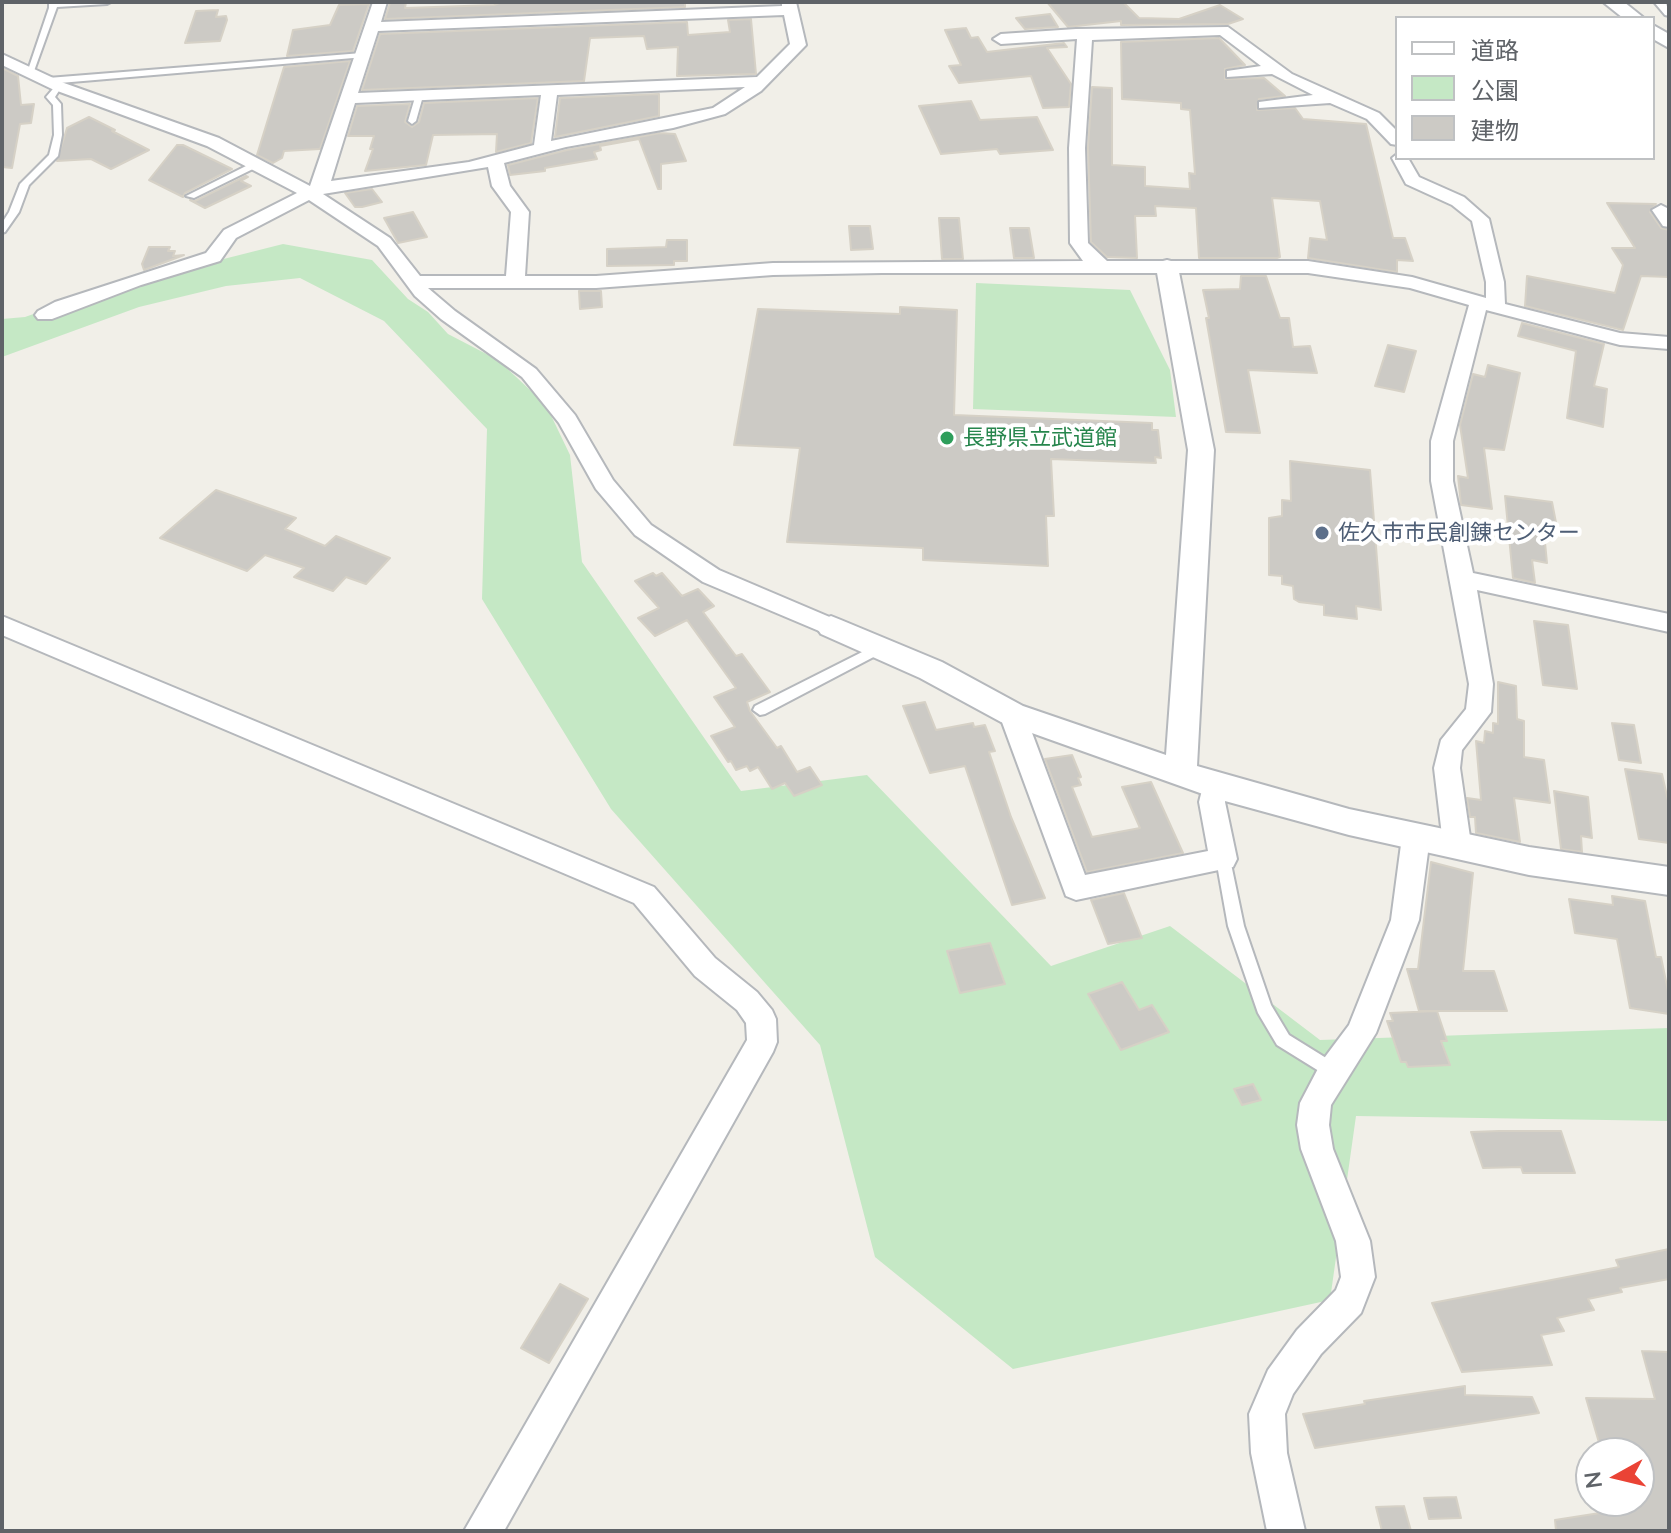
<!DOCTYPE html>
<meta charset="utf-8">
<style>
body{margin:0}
#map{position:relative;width:1671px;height:1533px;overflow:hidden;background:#f1efe8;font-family:Lato,"Noto Sans JP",sans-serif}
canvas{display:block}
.frame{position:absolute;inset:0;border:4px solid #5f6368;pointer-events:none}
.legend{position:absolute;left:1395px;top:16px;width:260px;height:144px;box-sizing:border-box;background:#fff;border:2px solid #bfc1c3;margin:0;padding:10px 14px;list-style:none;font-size:24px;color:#5f6368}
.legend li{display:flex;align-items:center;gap:16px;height:40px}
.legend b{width:40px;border:2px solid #bfc1c3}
.north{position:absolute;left:1575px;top:1437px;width:80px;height:80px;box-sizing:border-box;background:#fff;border:2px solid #bfc1c3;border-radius:50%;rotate:262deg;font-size:22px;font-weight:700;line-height:32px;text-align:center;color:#5f6368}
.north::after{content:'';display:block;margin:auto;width:28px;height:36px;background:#ea4335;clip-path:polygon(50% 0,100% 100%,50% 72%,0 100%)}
</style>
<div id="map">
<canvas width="1671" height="1533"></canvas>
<div class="frame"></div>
<ul class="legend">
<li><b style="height:10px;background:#fff"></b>道路</li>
<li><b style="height:22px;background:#c5e8c5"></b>公園</li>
<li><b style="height:22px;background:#cccac5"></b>建物</li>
</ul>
<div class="north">N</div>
</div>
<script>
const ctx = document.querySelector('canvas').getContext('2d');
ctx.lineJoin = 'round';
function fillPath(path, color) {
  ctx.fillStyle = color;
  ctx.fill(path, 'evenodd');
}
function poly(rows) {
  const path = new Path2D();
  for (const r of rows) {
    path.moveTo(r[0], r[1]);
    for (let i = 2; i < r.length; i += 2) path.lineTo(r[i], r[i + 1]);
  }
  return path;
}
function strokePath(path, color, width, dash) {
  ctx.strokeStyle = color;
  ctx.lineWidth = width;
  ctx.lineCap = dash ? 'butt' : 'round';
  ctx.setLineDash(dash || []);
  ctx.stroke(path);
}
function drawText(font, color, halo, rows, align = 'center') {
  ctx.font = font + ' Lato,"Noto Sans JP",sans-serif';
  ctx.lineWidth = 8;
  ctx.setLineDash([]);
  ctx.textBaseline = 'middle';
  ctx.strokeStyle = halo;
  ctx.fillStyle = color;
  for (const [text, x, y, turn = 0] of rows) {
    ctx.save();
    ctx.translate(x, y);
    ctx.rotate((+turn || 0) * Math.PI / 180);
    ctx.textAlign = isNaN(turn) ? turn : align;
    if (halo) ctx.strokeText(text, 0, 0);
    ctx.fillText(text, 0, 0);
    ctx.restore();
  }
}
const green = poly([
 [283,244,372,260,408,299,428,312,448,334,498,360,546,405,570,455,582,562,741,791,867,775,1051,966,1170,926,1320,1040,1669,1028,1669,1121,1356,1116,1330,1300,1013,1369,875,1257,820,1045,611,809,482,599,487,429,384,321,300,278,226,286,139,307,2,357,2,319,25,317,101,290],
 [976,283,1130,290,1170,370,1176,417,973,409]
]);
const building = poly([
 [406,2,405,8,494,5,502,2,685,2,685,7,385,19,390,3,406,2],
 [1047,2,1123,2,1139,18,1179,19,1220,5,1243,19,1228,24,1121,25,1121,21,1068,27,1047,2],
 [369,4,353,51,287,56,293,30,330,25,339,5,369,4],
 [218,10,216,17,226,16,227,20,220,41,185,43,196,11,218,10],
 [1050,14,1058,27,1025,29,1016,18,1050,14],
 [751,19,756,74,677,76,678,47,647,49,644,36,590,38,584,81,362,90,380,34,687,22,688,35,730,32,728,20,751,19],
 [966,28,971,38,978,37,987,52,1064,43,1067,47,1047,48,1071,84,1069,107,1043,108,1031,76,959,83,949,66,961,65,945,30,966,28],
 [1219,38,1245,65,1225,69,1225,79,1264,78,1285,96,1259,99,1257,110,1295,108,1303,119,1366,124,1393,238,1405,238,1413,261,1397,260,1397,272,1308,258,1310,238,1327,240,1320,201,1272,198,1280,257,1277,258,1199,258,1196,208,1155,206,1156,216,1135,216,1137,258,1107,257,1091,242,1088,148,1092,87,1112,88,1112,165,1145,167,1145,186,1190,189,1189,173,1195,174,1190,110,1181,109,1181,103,1122,99,1121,42,1219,38],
 [350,61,320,149,284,151,282,158,273,163,257,155,284,67,350,61],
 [2,68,18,76,21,105,34,104,31,123,20,124,12,168,2,167,2,68],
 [659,94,659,116,555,137,560,98,659,94],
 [538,98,531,143,496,152,497,134,433,135,426,165,365,171,373,149,370,149,374,136,348,136,357,106,410,104,405,122,412,127,419,122,424,103,538,98],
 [971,101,980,120,1037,117,1053,150,1000,154,997,149,941,154,919,106,971,101],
 [89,117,115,130,112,131,149,150,111,169,91,159,57,161,67,128,89,117],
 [660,133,675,134,686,161,661,164,661,189,658,189,639,139,600,146,601,150,594,152,597,159,545,168,545,171,510,175,508,165,567,150,660,133],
 [177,145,183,145,232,169,185,193,183,197,149,180,177,145],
 [246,176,248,177,241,181,251,186,205,208,190,200,195,201,246,176],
 [372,189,382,202,362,207,355,207,345,193,372,189],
 [1607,203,1656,204,1650,212,1661,228,1669,230,1669,277,1641,276,1623,330,1525,306,1527,276,1615,293,1623,265,1612,248,1635,248,1607,203],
 [413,212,427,237,398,243,384,218,413,212],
 [939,218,959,218,963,259,942,259,939,218],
 [849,226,870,226,873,249,851,250,849,226],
 [1010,228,1029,228,1034,258,1014,258,1010,228],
 [667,240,687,240,687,261,674,261,674,265,607,266,607,249,666,247,667,240],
 [149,247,170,247,168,251,175,251,173,256,184,255,144,270,142,264,149,247],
 [1241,276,1266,276,1280,318,1289,318,1293,347,1310,346,1317,373,1248,370,1260,433,1226,432,1206,318,1209,318,1203,290,1240,289,1241,276],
 [579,291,601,291,602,307,580,309,579,291],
 [900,307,957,310,954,415,1152,423,1152,430,1158,430,1161,458,1155,457,1156,463,1051,459,1054,516,1046,516,1048,566,923,560,923,548,787,542,800,448,734,445,758,309,900,314,900,307],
 [1522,323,1604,344,1594,386,1607,389,1603,427,1567,418,1576,351,1518,336,1522,323],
 [1388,345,1416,351,1404,392,1375,386,1388,345],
 [1488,365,1520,373,1504,450,1484,448,1492,509,1461,505,1458,476,1468,478,1460,425,1473,374,1485,377,1488,365],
 [1290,461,1370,470,1381,610,1356,606,1357,619,1324,615,1324,605,1299,602,1294,599,1293,586,1282,584,1282,576,1269,575,1269,518,1282,516,1282,500,1291,501,1290,461],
 [216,490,296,518,285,529,325,546,336,536,390,558,366,584,346,577,333,591,294,577,304,568,265,555,247,571,160,538,216,490],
 [1505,496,1552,502,1558,533,1544,532,1547,563,1532,560,1535,583,1513,578,1505,496],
 [653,573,656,576,662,573,682,596,698,589,714,606,703,612,736,656,742,654,770,692,747,702,750,711,777,748,781,746,797,772,810,767,822,785,794,796,785,783,772,789,758,767,750,771,747,766,736,770,731,761,728,762,711,736,735,727,714,697,736,688,687,620,655,636,638,618,659,608,635,581,653,573],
 [1534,621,1568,625,1577,689,1543,685,1534,621],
 [1498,682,1516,686,1517,719,1524,721,1524,757,1544,760,1550,803,1514,798,1520,842,1476,833,1475,817,1470,817,1467,798,1481,800,1476,741,1484,743,1485,731,1493,733,1493,723,1498,724,1498,682],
 [925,702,936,730,973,723,974,727,985,725,995,751,989,752,1011,817,1045,898,1012,905,965,766,930,773,903,706,925,702],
 [1612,723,1634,725,1641,763,1619,760,1612,723],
 [1072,755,1081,777,1078,778,1081,785,1072,787,1092,837,1140,828,1122,787,1151,782,1183,853,1087,872,1045,759,1072,755],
 [1625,769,1662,774,1669,805,1669,843,1639,839,1625,769],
 [1554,791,1588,797,1592,838,1581,836,1582,852,1561,849,1554,791],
 [1431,862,1473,873,1463,971,1494,971,1507,1011,1419,1011,1407,969,1418,969,1431,862],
 [1124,893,1142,938,1108,944,1091,900,1124,893],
 [1612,896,1645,901,1656,957,1661,957,1669,996,1669,1014,1630,1008,1617,939,1575,933,1569,899,1613,905,1612,896],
 [990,943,1005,984,960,993,947,951,990,943],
 [1122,982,1139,1010,1152,1005,1169,1032,1121,1050,1088,994,1122,982],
 [1437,1011,1447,1041,1441,1041,1450,1065,1408,1067,1406,1062,1401,1062,1387,1021,1393,1021,1390,1013,1437,1011],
 [1253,1084,1261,1100,1242,1105,1234,1089,1253,1084],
 [1499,1131,1561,1131,1575,1173,1523,1173,1521,1167,1483,1168,1471,1132,1499,1131],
 [1669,1249,1669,1279,1620,1288,1622,1292,1588,1299,1594,1310,1557,1318,1564,1331,1541,1335,1552,1365,1462,1372,1432,1303,1619,1267,1616,1260,1669,1249],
 [560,1284,588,1299,549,1363,521,1348,560,1284],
 [1642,1351,1669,1352,1669,1531,1556,1531,1555,1520,1619,1510,1616,1501,1639,1501,1639,1453,1602,1453,1586,1398,1655,1399,1642,1351],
 [1465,1386,1465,1395,1532,1397,1539,1413,1315,1448,1303,1414,1365,1404,1364,1401,1465,1386],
 [1456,1497,1461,1518,1429,1519,1424,1498,1456,1497],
 [1404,1506,1411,1531,1382,1531,1376,1507,1404,1506]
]);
const service = poly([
 [65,2,111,2,107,4,57,7,34,71,27,73,50,5,65,2],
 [362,53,365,53,365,57,48,84,44,81,48,78,362,53],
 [58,83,62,86,55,97,61,104,62,135,58,156,29,185,19,212,5,232,2,233,2,223,9,212,20,184,49,155,54,135,53,105,46,97,58,83],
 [416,94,423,96,416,121,412,124,408,121,416,94],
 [256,161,261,164,259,166,194,198,186,196,256,161],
 [880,643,887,648,885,651,765,714,760,715,753,710,755,706,880,643],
 [1223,853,1228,855,1230,859,1244,926,1271,1005,1289,1035,1339,1066,1341,1071,1339,1076,1333,1079,1327,1076,1277,1045,1258,1013,1228,926,1216,859,1218,855,1223,853]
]);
const pedestrian = poly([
 [1654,2,1666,2,1669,16,1665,15,1654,2]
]);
const minor = poly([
 [49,2,63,2,54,9,49,8,49,2],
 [373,2,387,2,381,22,782,6,782,2,796,2,806,45,761,91,725,114,673,128,566,147,504,163,510,186,529,212,525,276,596,276,773,263,1083,261,1070,243,1069,148,1077,39,1001,44,993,39,1001,34,1076,29,1228,27,1292,74,1379,113,1397,131,1397,145,1391,144,1367,119,1330,103,1259,108,1259,102,1313,95,1272,74,1227,77,1227,71,1261,66,1220,35,1092,40,1085,148,1088,243,1107,261,1308,261,1412,277,1486,298,1486,282,1472,221,1452,205,1406,184,1392,158,1397,154,1397,158,1408,158,1419,177,1464,197,1489,219,1504,282,1505,304,1620,333,1669,337,1669,349,1620,345,1486,310,1453,441,1453,481,1473,573,1669,614,1669,632,1477,590,1493,684,1491,712,1462,750,1460,768,1471,844,1467,852,1457,855,1447,852,1443,844,1434,768,1441,740,1466,709,1469,684,1431,481,1431,441,1469,305,1410,288,1308,273,882,273,773,275,596,288,428,288,455,311,536,369,575,415,613,480,651,525,719,570,839,621,843,627,839,633,831,636,703,582,635,535,596,489,559,423,522,377,441,319,415,296,378,246,309,200,236,238,220,261,141,285,52,319,38,319,35,315,38,311,55,302,206,253,224,230,297,193,207,146,52,89,2,65,2,54,64,83,219,138,310,186,373,2],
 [784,15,790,44,757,77,358,93,378,31,784,15],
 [745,87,713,108,551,141,557,95,745,87],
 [541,95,534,145,469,162,331,181,355,103,541,95],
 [488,167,492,186,511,212,506,276,420,276,390,238,323,194,488,167],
 [1661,205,1669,209,1669,227,1663,226,1652,210,1661,205],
 [2,616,654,887,715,958,757,992,772,1010,776,1019,777,1042,773,1052,504,1531,464,1531,747,1040,746,1023,737,1010,695,976,634,903,2,635,2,616],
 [1012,704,1021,707,1025,714,1085,875,1208,851,1199,802,1205,778,1214,775,1223,778,1227,785,1225,802,1237,859,1233,867,1076,900,1066,896,999,714,1003,707,1012,704],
 [1416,826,1426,829,1430,837,1419,920,1376,1033,1331,1105,1329,1125,1333,1149,1370,1241,1375,1277,1361,1313,1321,1354,1293,1394,1285,1414,1287,1453,1305,1531,1267,1531,1251,1453,1249,1414,1268,1370,1297,1330,1336,1290,1341,1277,1336,1241,1301,1149,1297,1125,1300,1103,1322,1061,1349,1025,1391,920,1402,837,1406,829,1416,826]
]);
const tertiary = poly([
 [1603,2,1624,2,1644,18,1623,18,1603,2],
 [1653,25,1669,34,1669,48,1653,39,1653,25],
 [1167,260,1175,262,1178,267,1214,450,1197,766,1349,809,1529,847,1669,867,1669,895,1529,875,1349,835,1214,798,1001,722,920,678,821,634,816,627,821,620,831,616,841,620,942,662,1023,706,1166,755,1188,450,1156,267,1159,262,1167,260]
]);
const markers = [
 [947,438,8,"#2e9e5b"],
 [1322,533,8,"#5c6f8a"]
];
const leisureNames = [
 ["長野県立武道館",963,438]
];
const serviceNames = [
 ["佐久市市民創錬センター",1338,533]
];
fillPath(green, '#c5e8c5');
fillPath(building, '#cccac5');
strokePath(building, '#d6d1c6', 2);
strokePath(service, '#b5b8bc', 4);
strokePath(pedestrian, '#b5b8bc', 4);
strokePath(minor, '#b5b8bc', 4);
strokePath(tertiary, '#b5b8bc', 4);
fillPath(service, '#fff');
fillPath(pedestrian, '#fff');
fillPath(minor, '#fff');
fillPath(tertiary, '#fff');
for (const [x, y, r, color] of markers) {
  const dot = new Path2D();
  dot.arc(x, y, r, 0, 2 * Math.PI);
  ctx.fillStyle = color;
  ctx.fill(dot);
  strokePath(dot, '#fff', 3);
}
drawText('22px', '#27864d', '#fff', leisureNames, 'left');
drawText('22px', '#4e5e75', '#fff', serviceNames, 'left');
</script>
